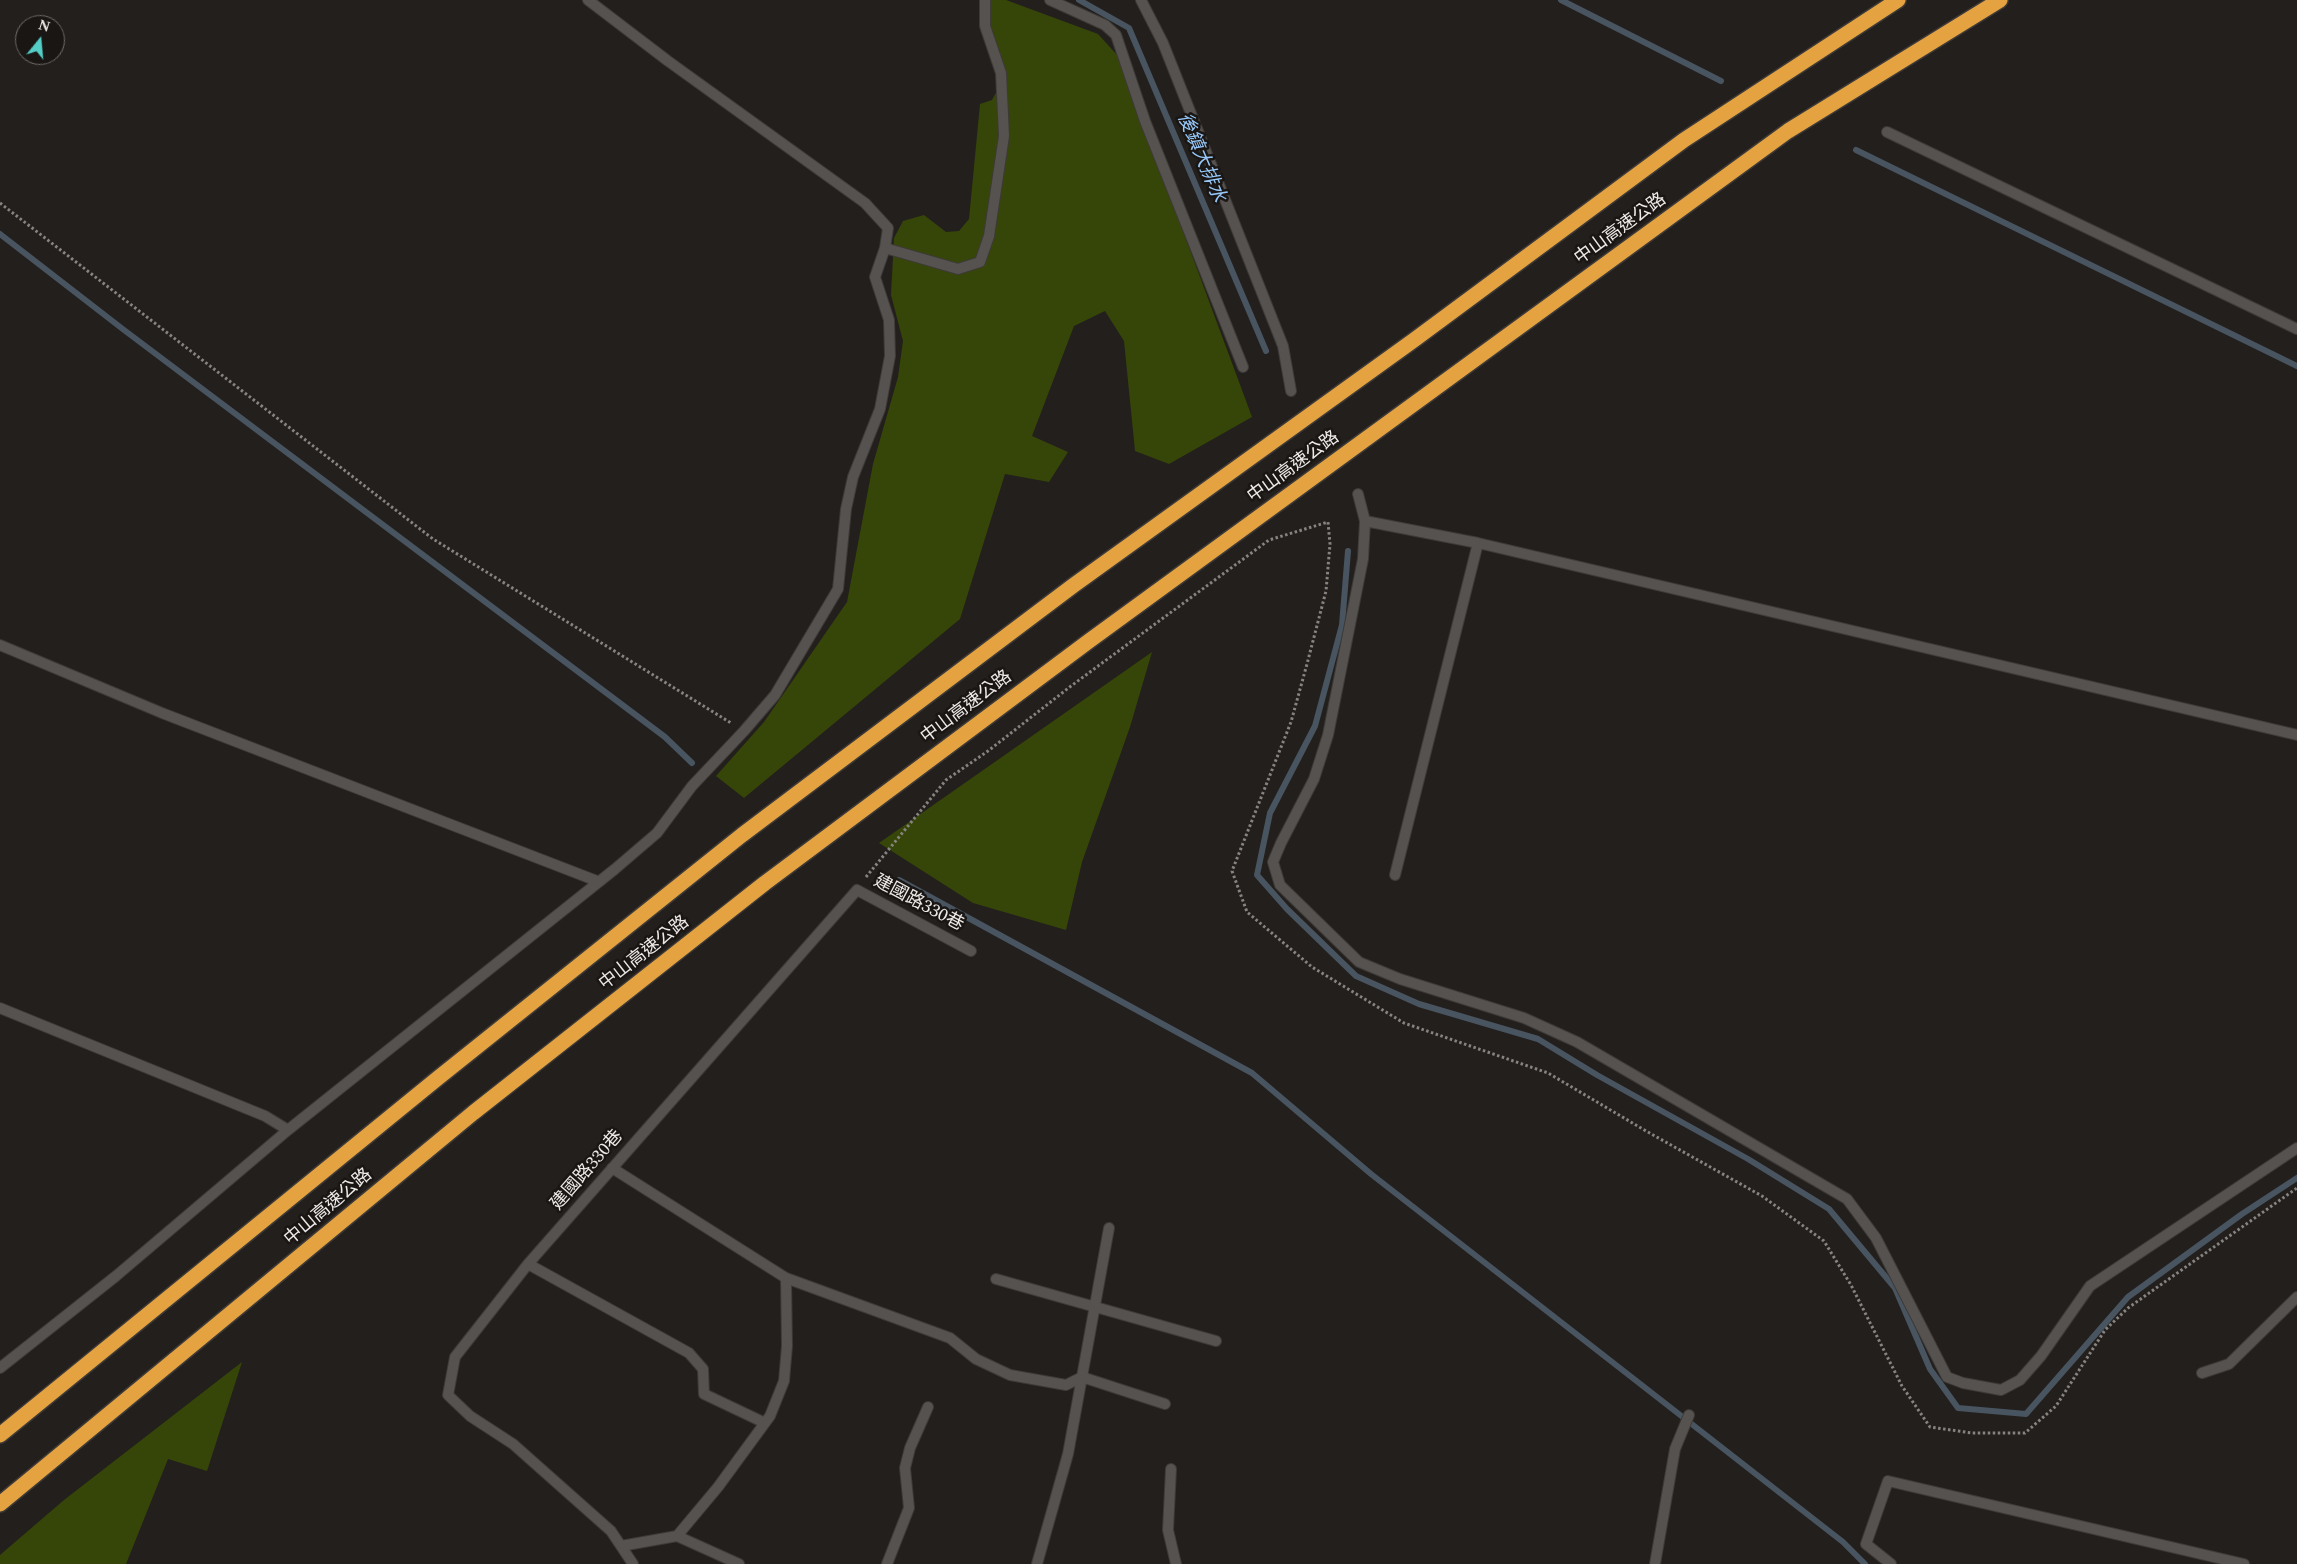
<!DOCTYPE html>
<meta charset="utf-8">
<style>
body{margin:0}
#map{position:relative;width:2297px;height:1564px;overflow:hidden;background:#231f1d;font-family:Spectral,serif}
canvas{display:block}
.north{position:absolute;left:15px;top:15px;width:50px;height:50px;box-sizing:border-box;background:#191614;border:1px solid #6e6b69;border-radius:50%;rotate:17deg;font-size:14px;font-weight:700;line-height:20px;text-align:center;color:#edeae8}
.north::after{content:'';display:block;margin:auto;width:18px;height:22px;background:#54cdc6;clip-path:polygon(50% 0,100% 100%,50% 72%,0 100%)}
</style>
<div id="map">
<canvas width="2297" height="1564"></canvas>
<div class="north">N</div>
</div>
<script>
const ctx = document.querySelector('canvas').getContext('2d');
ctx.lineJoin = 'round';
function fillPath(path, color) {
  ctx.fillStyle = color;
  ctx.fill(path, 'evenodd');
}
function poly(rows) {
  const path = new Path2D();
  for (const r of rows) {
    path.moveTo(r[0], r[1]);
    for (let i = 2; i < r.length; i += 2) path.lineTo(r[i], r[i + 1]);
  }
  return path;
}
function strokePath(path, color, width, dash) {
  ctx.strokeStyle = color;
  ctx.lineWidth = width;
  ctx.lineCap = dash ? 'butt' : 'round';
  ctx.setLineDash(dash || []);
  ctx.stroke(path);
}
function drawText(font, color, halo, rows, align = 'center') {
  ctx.font = font + ' Spectral,"Noto Sans TC",serif';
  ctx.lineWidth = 5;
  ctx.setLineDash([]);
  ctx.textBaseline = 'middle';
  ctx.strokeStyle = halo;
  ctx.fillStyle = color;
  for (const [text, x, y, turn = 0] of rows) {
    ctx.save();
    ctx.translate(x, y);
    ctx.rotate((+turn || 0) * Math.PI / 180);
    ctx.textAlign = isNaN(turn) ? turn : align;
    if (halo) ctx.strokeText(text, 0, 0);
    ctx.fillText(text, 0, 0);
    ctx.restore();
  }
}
const green = poly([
 [988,0,1006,0,1098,34,1118,56,1252,417,1169,464,1135,451,1124,341,1105,311,1074,326,1032,436,1068,452,1049,482,1005,474,960,619,744,798,716,776,764,722,847,602,873,464,898,377,903,341,891,295,894,238,903,221,924,215,946,232,959,231,969,219,980,104,992,100,1000,85,989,42],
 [1152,652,1130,727,1082,862,1066,930,973,903,879,843],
 [242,1362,207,1471,168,1459,126,1564,0,1564,0,1555,64,1500]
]);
const stream = poly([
 [1079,0,1129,28,1266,351],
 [1561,0,1721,81],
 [1856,150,2297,366],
 [0,234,124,330,665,737,692,763],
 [1348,551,1342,625,1315,726,1270,813,1257,875,1287,909,1356,976,1419,1004,1538,1039,1597,1075,1748,1159,1829,1209,1895,1288,1930,1369,1958,1408,2026,1414,2128,1297,2242,1214,2297,1178],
 [899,880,1252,1073,1371,1174,1843,1542,1865,1564]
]);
const path = poly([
 [0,203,433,539,731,723],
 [866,877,946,780,988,751,1071,686,1269,540,1328,522,1330,544,1326,591,1307,664,1291,722,1232,871,1247,912,1312,967,1404,1023,1548,1073,1646,1131,1762,1196,1824,1241,1851,1285,1902,1386,1930,1427,1972,1433,2025,1433,2056,1406,2105,1330,2128,1308,2297,1188]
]);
const service = poly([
 [1050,0,1105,25,1116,35,1145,121,1243,367],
 [1141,0,1163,43,1283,346,1291,391],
 [1887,132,2297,329],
 [885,248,958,269,980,262,989,236,1004,136,1001,73,985,26,985,0],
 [1358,494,1365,521,1363,559,1328,735,1314,779,1281,843,1273,862,1280,885,1359,962,1400,979,1524,1018,1577,1042,1847,1199,1876,1238,1947,1377,1963,1383,2001,1390,2020,1380,2041,1356,2090,1286,2297,1148],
 [1365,521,1478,543,2297,735],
 [0,645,162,713,597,881],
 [1395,875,1478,543],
 [0,1008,265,1116,288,1130],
 [612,1168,786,1278,950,1338,976,1359,1010,1375,1066,1385,1082,1377,1165,1404],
 [528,1264,689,1353,703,1369,704,1394,765,1423],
 [996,1279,1216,1341],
 [0,1368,116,1276,288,1130,615,869,657,833,692,786,744,731,775,695,838,589,846,509,853,477,880,409,890,356,889,320,875,277,885,248,888,228,865,203,668,61,588,0],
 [2202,1373,2229,1364,2297,1297],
 [1171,1469,1168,1530,1176,1564],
 [677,1536,718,1487,770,1416,784,1381,787,1346,786,1278],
 [621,1546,677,1536,739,1564],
 [633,1564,611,1531,513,1444,470,1416,448,1395,455,1357,528,1264,857,890,971,951],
 [887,1564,909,1508,905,1468,910,1448,928,1407],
 [1037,1564,1068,1454,1109,1228],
 [1655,1564,1675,1449,1689,1415],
 [1891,1564,1866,1544,1888,1481,2244,1564]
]);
const motorway = poly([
 [0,1435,438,1078,742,835,1074,585,1414,340,1684,140,1898,0],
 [0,1504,473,1113,765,883,1089,641,1788,131,2000,0]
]);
const streetNames = [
 ["中山高速公路",1621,230,-36],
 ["中山高速公路",1294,468,-36],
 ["中山高速公路",967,708,-37],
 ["建國路330巷",918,904,28],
 ["中山高速公路",645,954,-38],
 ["建國路330巷",588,1171,-49],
 ["中山高速公路",329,1208,-40]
];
const waterNames = [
 ["後鎮大排水",1200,158,67]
];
fillPath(green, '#364608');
strokePath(stream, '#485460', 6);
strokePath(service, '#3e3a38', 12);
strokePath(motorway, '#3e3a38', 18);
strokePath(path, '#878381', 3, [2.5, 2.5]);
strokePath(service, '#56524f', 10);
strokePath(motorway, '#e4a340', 15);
drawText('18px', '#edeae8', '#191614', streetNames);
drawText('italic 19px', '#97c7f8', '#191614', waterNames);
</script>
